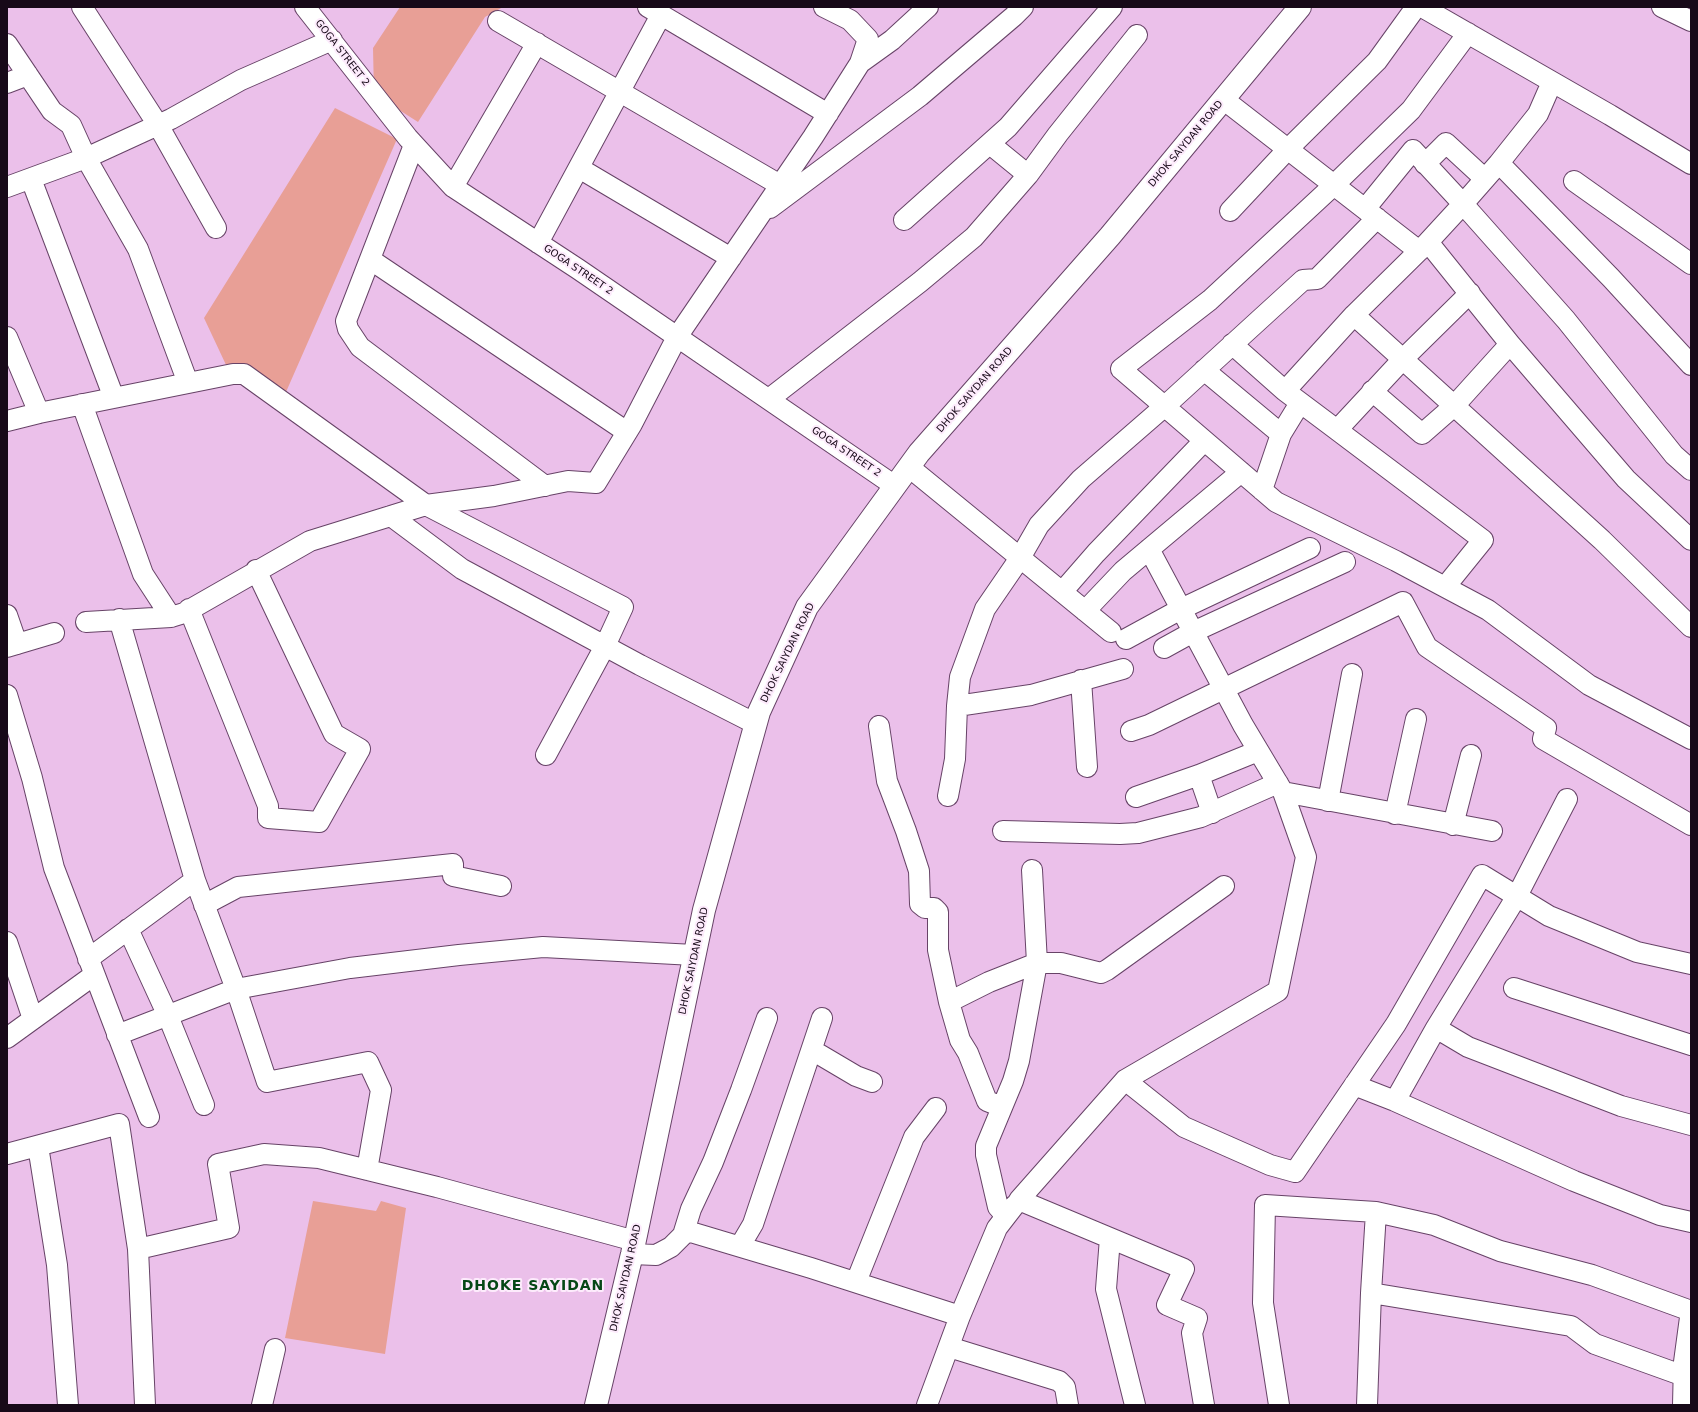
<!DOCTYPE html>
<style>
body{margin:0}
#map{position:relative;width:1698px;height:1412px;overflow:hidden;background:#ebc0ea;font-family:"DejaVu Sans",sans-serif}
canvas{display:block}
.frame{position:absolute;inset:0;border:8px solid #170918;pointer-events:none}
</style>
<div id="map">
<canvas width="1698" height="1412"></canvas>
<div class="frame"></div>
</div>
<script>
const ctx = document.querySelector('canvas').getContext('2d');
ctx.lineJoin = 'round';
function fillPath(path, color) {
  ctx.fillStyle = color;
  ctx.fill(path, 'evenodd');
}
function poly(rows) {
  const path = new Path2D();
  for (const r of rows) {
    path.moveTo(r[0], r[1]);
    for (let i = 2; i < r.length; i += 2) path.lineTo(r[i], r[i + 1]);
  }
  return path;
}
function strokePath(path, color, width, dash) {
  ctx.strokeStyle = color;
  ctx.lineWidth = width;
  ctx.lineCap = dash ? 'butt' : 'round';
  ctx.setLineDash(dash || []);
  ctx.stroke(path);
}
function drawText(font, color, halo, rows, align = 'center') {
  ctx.font = font + ' "DejaVu Sans",sans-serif';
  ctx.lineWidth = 4;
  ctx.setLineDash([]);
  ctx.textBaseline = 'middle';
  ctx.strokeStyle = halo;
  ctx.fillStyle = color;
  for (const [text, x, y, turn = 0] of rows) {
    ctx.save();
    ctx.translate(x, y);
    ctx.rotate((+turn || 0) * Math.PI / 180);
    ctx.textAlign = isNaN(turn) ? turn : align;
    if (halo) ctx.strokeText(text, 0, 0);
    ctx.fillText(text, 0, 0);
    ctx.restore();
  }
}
const green = poly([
 [400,7,503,7,485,17,418,122,374,94,373,48],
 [335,108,397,139,286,392,227,367,204,318],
 [313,1201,376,1211,381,1201,406,1208,385,1354,285,1338]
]);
const minor = poly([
 [82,7,158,125,216,228],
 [305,7,408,138,453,187,578,269,895,486],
 [648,7,828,114],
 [1422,7,1610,115,1691,164],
 [1662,7,1691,21],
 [498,21,780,185],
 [1468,33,1411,110,1334,185,1210,300,1121,369,1276,502,1396,561,1488,610,1589,685,1691,739],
 [7,44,52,111,71,125,86,158,138,249,188,383],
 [860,63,892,40,928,7],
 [1552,82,1538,114,1499,163,1611,278,1691,365],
 [7,83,28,75],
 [1223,99,1419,251],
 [990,144,1028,175],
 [414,145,346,321,348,329,360,347,545,486],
 [1499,163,1463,204,1566,320,1674,455,1691,470],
 [1425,164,1446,143,1485,179],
 [579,168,731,258],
 [31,179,114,398],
 [1574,181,1691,264],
 [7,187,86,158,171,119,241,80,332,40],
 [453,187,537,43],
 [770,208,920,96,1014,16,1023,7],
 [1365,209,1413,150,1463,204,1428,242,1510,344,1626,479,1691,540],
 [1230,211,1288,149,1377,61,1416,7],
 [904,220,1008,127,1112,7],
 [1428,242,1354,315,1602,540,1691,627],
 [538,243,661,15],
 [371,260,627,432],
 [7,337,39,413],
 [1232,344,1285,391],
 [1204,370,1281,434,1262,490],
 [1372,391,1422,434,1454,406,1510,344],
 [769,399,920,282,974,237,1028,175,1058,134,1137,35],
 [82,404,143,574,171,617],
 [7,421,39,413,233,374,244,374,426,505,494,496,568,481,596,483,632,424,677,337,813,137,860,63,868,39,850,20,824,7],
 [1337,430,1285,391,1354,315],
 [1281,434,1300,403],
 [909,467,1111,632],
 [391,516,462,569,640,665,756,724],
 [1149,549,1243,725,1283,792,1306,857,1278,991,1125,1080,1019,1200,1184,1269,1167,1305,1197,1318,1192,1333,1204,1405],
 [1445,587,1483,540,1337,430,1403,359,1470,293],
 [1062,592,1096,553,1204,441],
 [189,609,268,806,268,818,319,822,360,749,334,734,256,570],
 [1085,611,1123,571,1241,472],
 [7,615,17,644],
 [119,619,195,880,236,989,267,1082,368,1062,381,1090,367,1170],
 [86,622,171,617,184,613,310,541,426,505,623,607,605,646,546,755],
 [1126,639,1181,609,1310,548],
 [7,647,54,633],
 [1164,648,1193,632,1345,562],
 [1081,680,1087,767],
 [7,695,32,778,54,868,149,1117],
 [957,706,1031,695,1123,669],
 [879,726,887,781,906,831,919,871,920,904,925,908,934,908,938,912,938,950,949,1002,960,1040,968,1053,987,1101,1002,1107],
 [1131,731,1149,725,1403,602,1427,647,1546,728,1543,739,1691,825],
 [1199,775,1212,813],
 [1283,792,1492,831],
 [948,796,955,759,957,706,960,677,985,609,1020,558,1039,525,1081,479,1165,406,1303,280,1317,279,1377,218],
 [1136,797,1199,775,1258,751],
 [1567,799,1517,896,1436,1028,1468,1047,1621,1106,1691,1125],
 [1328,801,1352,674],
 [1395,814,1416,719],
 [1453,825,1471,755],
 [1003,831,1120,834,1138,833,1201,817,1278,783],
 [204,905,238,887,453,864,453,876,501,886],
 [128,929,168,1016,204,1105],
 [7,942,33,1019],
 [88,959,195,880],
 [1514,988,1691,1045],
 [949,1002,989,982,1037,963,1061,963,1101,973,1107,970,1224,886],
 [117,1035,236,989,350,968,459,955,543,947,694,955],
 [7,1038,94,975],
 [812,1050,856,1076,872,1082],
 [1125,1080,1184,1127,1270,1165,1295,1172,1396,1024,1482,875,1549,916,1637,952,1691,964],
 [1354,1085,1395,1101,1436,1028],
 [1395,1101,1574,1181,1660,1215,1691,1222],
 [38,1146,57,1265,68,1405],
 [7,1154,119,1124,138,1249],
 [1376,1212,1371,1293,1571,1326,1595,1344,1684,1376],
 [1006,1216,998,1207,986,1155,986,1146,1013,1081,1019,1061,1037,963,1032,870],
 [683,1235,691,1209,713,1162,741,1090,767,1018],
 [1110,1238,1106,1289,1135,1405],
 [740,1246,753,1224,822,1018],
 [632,1254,656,1255,671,1247,683,1235,688,1232,694,1233,811,1268,960,1316],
 [856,1282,914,1137,936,1108],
 [949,1347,1059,1381,1065,1387,1068,1405],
 [145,1405,138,1249,229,1228,218,1164,264,1154,319,1158,437,1187,635,1241],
 [262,1405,275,1349],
 [927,1405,960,1316,997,1228,1014,1206],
 [1279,1405,1263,1303,1265,1205,1376,1212,1434,1225,1500,1251,1592,1275,1691,1311],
 [1367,1405,1371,1293],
 [1683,1405,1684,1362,1691,1310]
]);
const major = poly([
 [596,1405,632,1254,704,910,759,712,807,607,919,453,1110,236,1300,7]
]);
const streetNames = [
 ["GOGA STREET 2",342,53,52],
 ["DHOK SAIYDAN ROAD",1186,144,-50],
 ["GOGA STREET 2",578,270,34],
 ["DHOK SAIYDAN ROAD",975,390,-49],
 ["GOGA STREET 2",846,452,34],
 ["DHOK SAIYDAN ROAD",788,653,-64],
 ["DHOK SAIYDAN ROAD",694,961,-78],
 ["DHOK SAIYDAN ROAD",626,1278,-77]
];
const districtNames = [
 ["DHOKE SAYIDAN",533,1286]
];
fillPath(green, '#e89f96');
strokePath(minor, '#674367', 22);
strokePath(major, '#674367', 24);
strokePath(minor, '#fff', 20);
strokePath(major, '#fff', 22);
drawText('10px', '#170918', '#fdebfc', streetNames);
ctx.letterSpacing = '1px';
drawText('bold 14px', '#064716', '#fdebfc', districtNames);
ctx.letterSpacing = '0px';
</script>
